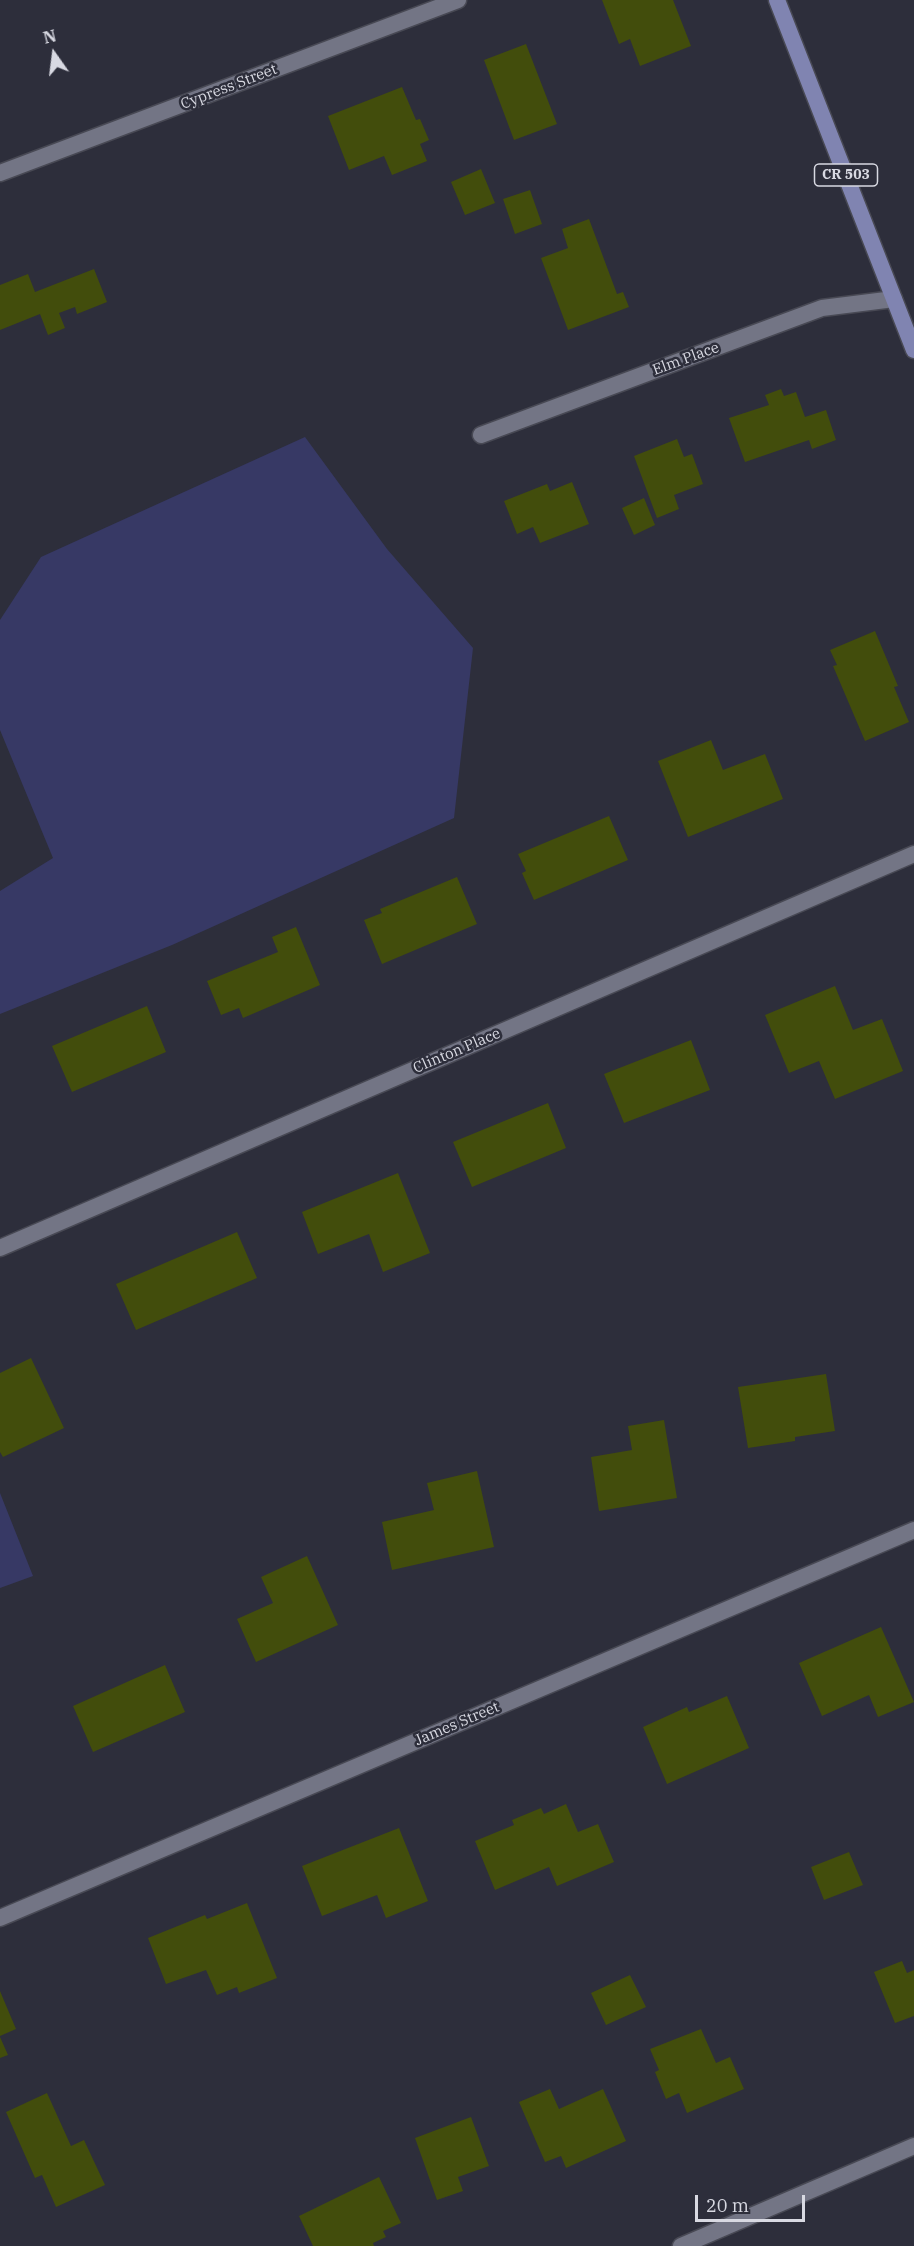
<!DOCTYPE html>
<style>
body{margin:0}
#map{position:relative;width:914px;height:2246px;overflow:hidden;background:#2d2e3b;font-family:"IBM Plex Serif",serif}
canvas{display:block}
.north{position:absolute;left:24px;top:24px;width:60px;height:60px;-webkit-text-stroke:4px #2d2e3b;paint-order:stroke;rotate:346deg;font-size:16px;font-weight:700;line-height:24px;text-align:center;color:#d8d9e2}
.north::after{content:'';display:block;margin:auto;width:21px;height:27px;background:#d8d9e2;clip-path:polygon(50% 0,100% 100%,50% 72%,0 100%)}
.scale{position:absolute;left:695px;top:2195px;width:110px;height:27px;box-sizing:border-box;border:3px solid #d8d9e2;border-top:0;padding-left:8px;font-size:18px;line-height:21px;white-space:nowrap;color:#d8d9e2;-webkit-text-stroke:4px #2d2e3b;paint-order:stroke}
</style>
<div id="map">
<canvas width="914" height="2246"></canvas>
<div class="north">N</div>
<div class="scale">20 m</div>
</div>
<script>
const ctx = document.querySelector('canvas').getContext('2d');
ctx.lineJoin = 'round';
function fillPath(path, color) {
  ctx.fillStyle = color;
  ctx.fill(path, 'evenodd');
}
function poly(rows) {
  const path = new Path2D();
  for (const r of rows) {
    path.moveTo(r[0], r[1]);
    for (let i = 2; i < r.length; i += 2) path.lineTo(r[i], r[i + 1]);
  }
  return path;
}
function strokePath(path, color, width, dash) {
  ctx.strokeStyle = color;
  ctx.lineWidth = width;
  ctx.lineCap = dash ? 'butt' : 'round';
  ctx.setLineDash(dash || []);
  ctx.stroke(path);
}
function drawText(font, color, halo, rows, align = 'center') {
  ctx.font = font + ' "IBM Plex Serif",serif';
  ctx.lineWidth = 5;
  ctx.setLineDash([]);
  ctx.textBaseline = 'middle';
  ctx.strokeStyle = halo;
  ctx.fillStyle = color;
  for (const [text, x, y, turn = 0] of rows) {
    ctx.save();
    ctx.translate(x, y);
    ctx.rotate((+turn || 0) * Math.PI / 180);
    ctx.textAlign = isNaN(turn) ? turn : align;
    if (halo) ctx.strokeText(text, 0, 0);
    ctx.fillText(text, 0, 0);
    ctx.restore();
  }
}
const green = poly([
 [305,437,387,549,473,648,454,818,172,945,0,1014,0,891,53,858,0,730,0,620,41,557],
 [0,1493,33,1576,0,1588]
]);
const building = poly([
 [602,0,673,0,691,46,640,66,630,39,619,44],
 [526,44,557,124,514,140,484,60],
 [402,87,416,120,420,119,429,140,420,144,427,161,392,175,384,156,349,170,328,116],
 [481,169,495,203,465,215,451,182],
 [530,190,542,224,515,234,503,199],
 [589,219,617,294,623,292,629,307,568,330,541,258,568,248,562,229],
 [94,269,107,302,77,314,75,307,59,313,65,328,48,335,40,314,0,330,0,285,28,274,35,292],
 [781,389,784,396,796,392,805,417,826,410,836,440,812,449,809,440,745,462,729,418,769,405,765,395],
 [677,439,684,457,692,454,703,484,674,495,679,509,657,518,634,456],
 [572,482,589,524,540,543,533,527,517,534,504,501,547,484,550,491],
 [644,498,655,525,634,535,622,508],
 [875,631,898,686,894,687,909,722,865,741,833,666,837,665,830,650],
 [711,740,723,770,765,754,783,799,688,837,658,761],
 [609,816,628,860,534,900,522,873,526,871,518,854],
 [457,877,477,924,382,964,364,920,382,913,380,909],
 [296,927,320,985,243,1018,239,1008,221,1015,207,981,278,952,272,937],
 [835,986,853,1030,882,1019,903,1071,835,1099,819,1061,789,1073,765,1015],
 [147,1006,166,1052,72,1092,52,1046],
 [691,1040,710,1090,624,1123,604,1074],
 [548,1103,566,1148,472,1187,453,1142],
 [398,1173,430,1253,383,1272,369,1234,318,1254,302,1212],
 [237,1232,257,1278,136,1330,116,1284],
 [31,1358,64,1428,3,1457,0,1452,0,1373],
 [826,1374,835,1431,795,1437,795,1441,748,1448,738,1387],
 [664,1420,677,1498,599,1511,591,1457,632,1450,628,1426],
 [477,1471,494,1547,392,1570,382,1522,434,1510,427,1483],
 [307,1556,338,1625,256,1662,237,1619,273,1603,261,1577],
 [881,1627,914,1702,878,1717,869,1695,822,1716,799,1663],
 [165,1665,185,1712,93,1752,73,1706],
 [727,1696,749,1748,667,1784,643,1727,687,1707,689,1712],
 [566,1804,578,1832,598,1824,614,1862,557,1886,549,1867,495,1890,475,1841,514,1825,512,1820,541,1808,544,1814],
 [399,1828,428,1901,386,1918,377,1895,322,1916,302,1866],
 [849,1852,863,1885,824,1900,811,1867],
 [247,1903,277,1978,239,1993,237,1987,217,1995,206,1970,166,1984,148,1938,205,1915,207,1919],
 [902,1961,907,1973,914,1970,914,2016,895,2023,874,1972],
 [630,1975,646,2007,606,2025,591,1993],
 [0,1991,16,2029,0,2036],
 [701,2029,716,2063,730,2057,744,2089,687,2113,679,2093,666,2099,655,2072,659,2070,650,2049],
 [0,2037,8,2055,0,2058],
 [550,2089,559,2109,603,2089,626,2141,566,2168,561,2156,545,2162,519,2102],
 [47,2093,71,2146,84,2140,105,2185,56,2207,42,2175,35,2178,6,2112],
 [471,2117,489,2166,458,2177,463,2191,437,2200,415,2138],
 [379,2177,401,2223,383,2231,386,2237,373,2243,374,2246,313,2246,299,2216]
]);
const minor = poly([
 [0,173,458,0],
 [481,435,822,308,894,299],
 [0,1248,914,854],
 [0,1918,914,1530],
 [681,2246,914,2146]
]);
const primary = poly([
 [777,0,914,350]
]);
const shields = [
 [846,175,63]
];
const shieldNames = [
 ["CR 503",846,175]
];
const streetNames = [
 ["Cypress Street",229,87,-21],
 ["Elm Place",686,359,-20],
 ["Clinton Place",457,1051,-23],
 ["James Street",457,1724,-23]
];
fillPath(green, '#373965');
fillPath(building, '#424d0c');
strokePath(minor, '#484954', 19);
strokePath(primary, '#484954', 19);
strokePath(minor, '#737585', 16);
strokePath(primary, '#8084b1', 16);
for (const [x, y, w] of shields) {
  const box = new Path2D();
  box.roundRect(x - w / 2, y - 11, w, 22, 4.5);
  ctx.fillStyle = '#2d2e3b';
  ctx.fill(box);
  strokePath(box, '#d8d9e2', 1.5);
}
drawText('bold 14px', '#d8d9e2', null, shieldNames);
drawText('15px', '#d8d9e2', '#2d2e3b', streetNames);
</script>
